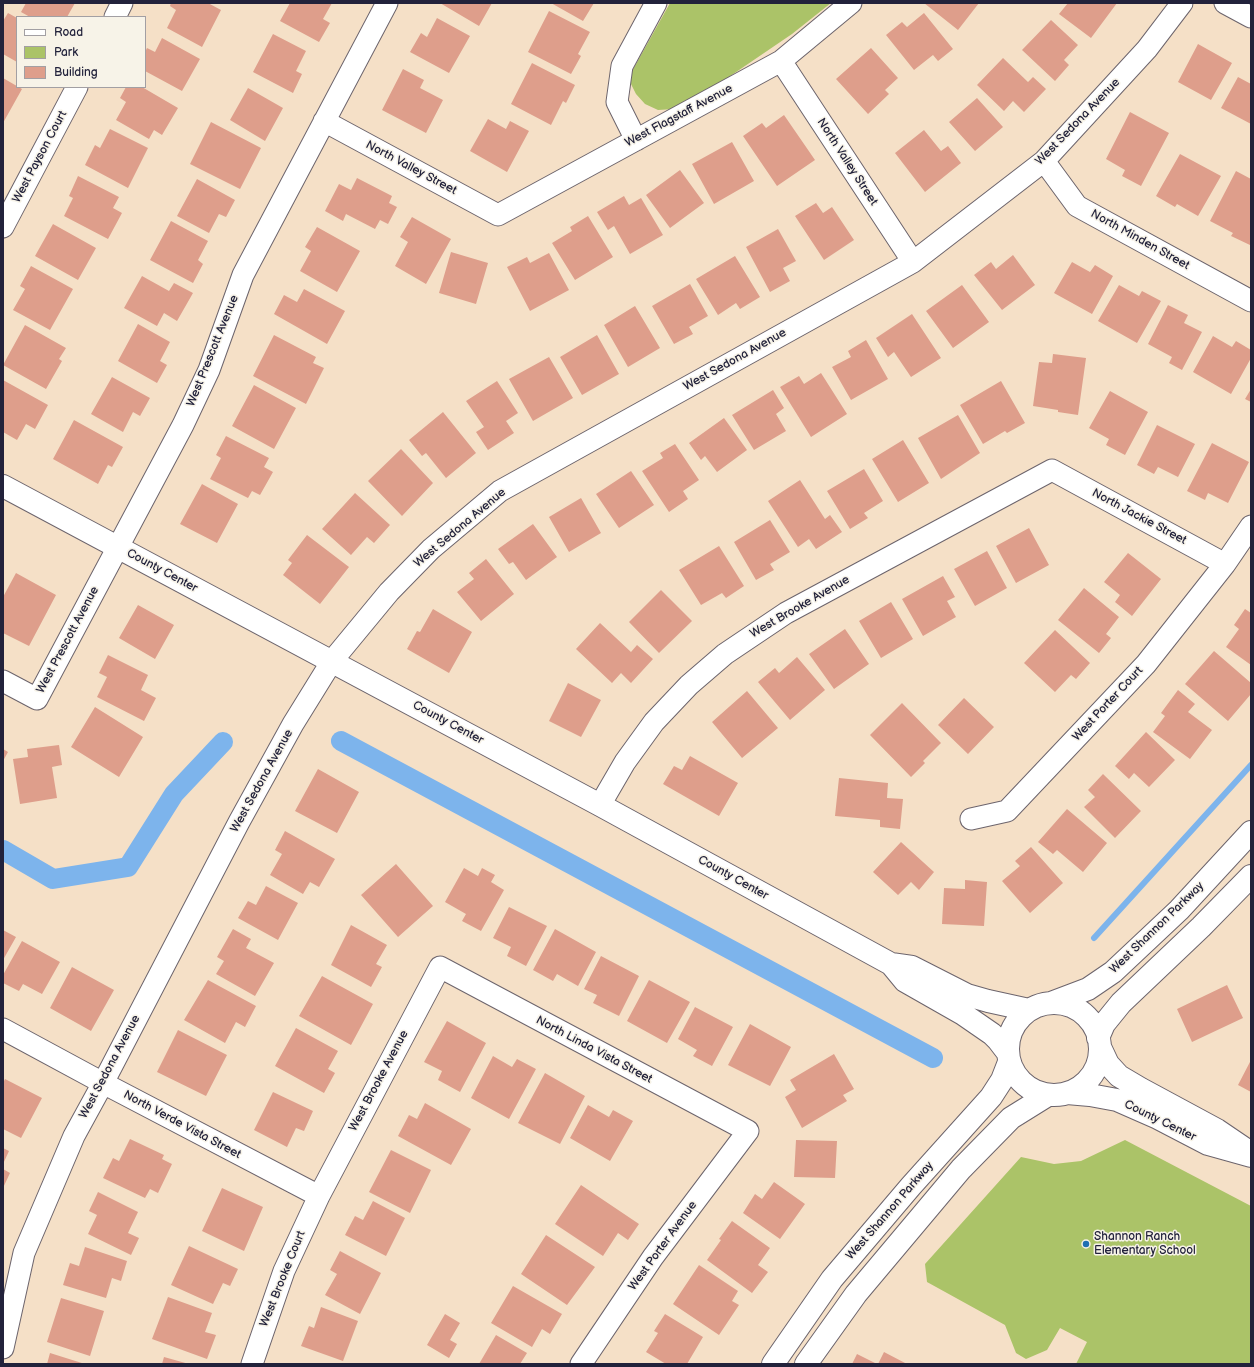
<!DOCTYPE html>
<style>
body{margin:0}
#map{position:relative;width:1254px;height:1367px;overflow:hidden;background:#f5e0c7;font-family:"Balsamiq Sans",sans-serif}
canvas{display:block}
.frame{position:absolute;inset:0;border:4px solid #22223b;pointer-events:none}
.legend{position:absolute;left:16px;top:16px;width:130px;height:72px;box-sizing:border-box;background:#f7f3e8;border:1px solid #a29fa3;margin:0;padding:5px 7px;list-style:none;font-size:12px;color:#22223b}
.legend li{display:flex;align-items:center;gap:8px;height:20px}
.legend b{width:20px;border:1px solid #a29fa3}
</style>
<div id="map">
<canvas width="1254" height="1367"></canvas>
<div class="frame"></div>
<ul class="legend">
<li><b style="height:5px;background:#fff"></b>Road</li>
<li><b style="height:11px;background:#abc368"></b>Park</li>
<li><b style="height:11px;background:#de9e8b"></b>Building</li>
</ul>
</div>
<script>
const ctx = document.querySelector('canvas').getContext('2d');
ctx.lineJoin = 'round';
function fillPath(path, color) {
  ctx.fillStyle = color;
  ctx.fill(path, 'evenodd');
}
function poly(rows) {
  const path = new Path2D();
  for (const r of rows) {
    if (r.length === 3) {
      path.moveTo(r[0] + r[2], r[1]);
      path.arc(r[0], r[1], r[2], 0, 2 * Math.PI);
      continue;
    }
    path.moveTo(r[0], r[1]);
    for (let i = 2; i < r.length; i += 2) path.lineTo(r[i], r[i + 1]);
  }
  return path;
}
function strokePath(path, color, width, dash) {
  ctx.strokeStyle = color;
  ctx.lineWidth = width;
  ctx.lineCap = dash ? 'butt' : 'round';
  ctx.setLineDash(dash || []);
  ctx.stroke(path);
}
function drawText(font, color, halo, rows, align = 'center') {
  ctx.font = font + ' "Balsamiq Sans",sans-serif';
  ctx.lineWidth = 3;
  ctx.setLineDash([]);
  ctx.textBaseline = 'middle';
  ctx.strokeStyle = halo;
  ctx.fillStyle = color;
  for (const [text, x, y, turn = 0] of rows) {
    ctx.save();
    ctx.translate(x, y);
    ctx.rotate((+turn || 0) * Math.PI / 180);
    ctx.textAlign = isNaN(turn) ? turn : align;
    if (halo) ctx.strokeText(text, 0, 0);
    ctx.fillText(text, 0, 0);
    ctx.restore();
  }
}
const green = poly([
 [670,3,831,3,792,34,717,85,674,109,658,110,645,104,636,94,631,84,631,73],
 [1125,1140,1251,1206,1251,1364,1076,1364,1087,1342,1060,1328,1047,1350,1026,1359,1016,1353,1005,1325,927,1282,925,1264,1021,1157,1054,1164,1081,1161]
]);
const stream = poly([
 [1094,938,1251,765]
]);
const canal = poly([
 [341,741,933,1058],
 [3,850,53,879,128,867,174,794,223,742]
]);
const building = poly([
 [26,3,75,3,67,17,30,17,21,12],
 [171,3,208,3,221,10,202,47,167,28,176,10,170,6],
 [290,3,332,3,323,19,330,23,319,42,280,21],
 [440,3,492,3,479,26],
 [551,3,594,3,583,21],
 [924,3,979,3,958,30],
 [1068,3,1117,3,1091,38,1059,14],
 [549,11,590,32,578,54,581,56,571,74,528,52],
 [8,13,17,18,17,62,3,54,3,21],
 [924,13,953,49,938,61,933,55,914,70,886,35,902,22,907,27],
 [437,18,470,36,449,73,410,52,421,33,427,37],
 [1051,20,1078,45,1064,60,1069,65,1055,81,1022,50],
 [273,34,306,51,296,71,302,74,293,93,253,72],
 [162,38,200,59,182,91,145,71,145,52,147,48,155,52],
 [1198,44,1232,63,1211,100,1178,82],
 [871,48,898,78,885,90,889,94,868,114,836,79],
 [1003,58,1028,82,1033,77,1046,89,1024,112,1013,101,1004,111,977,85],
 [532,63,575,85,566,103,563,101,551,125,511,104],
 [403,69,424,80,420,88,443,100,426,133,382,110],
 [1238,77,1251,84,1251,124,1221,108],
 [3,78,22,89,3,123],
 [126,87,142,87,178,108,162,135,154,130,149,139,116,120,126,102,120,98],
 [248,88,283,108,265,141,230,120],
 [977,98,1003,127,975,151,949,122],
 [1130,112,1169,133,1141,186,1122,176,1125,170,1106,159],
 [784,115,815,160,777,186,743,136,762,123,766,128],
 [488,119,506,129,510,121,529,131,507,172,470,151],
 [211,122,261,148,240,189,190,164],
 [110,129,148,148,128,188,85,165,95,145,100,148],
 [924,130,941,151,948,146,961,163,925,192,895,153],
 [732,142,754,181,714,204,692,164],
 [1180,154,1221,176,1198,216,1177,204,1175,207,1156,196],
 [680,170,704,203,670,228,646,195],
 [1236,171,1251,179,1251,243,1250,245,1231,236,1233,233,1210,221],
 [78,176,119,197,113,208,122,213,108,239,64,216,73,198,69,196],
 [357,178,392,196,389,203,397,207,388,224,380,220,375,229,346,214,343,221,325,211,339,184,351,190],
 [197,179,235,200,226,217,219,214,209,233,177,216],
 [624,196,629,205,641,198,663,235,630,254,614,226,608,230,597,212],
 [816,203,823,213,832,207,854,240,824,260,795,216],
 [588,216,613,257,575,280,552,243,572,231,570,227],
 [412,217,451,239,426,284,395,266,408,242,400,237],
 [171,221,208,241,198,260,203,264,193,283,150,260],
 [53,224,96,248,78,280,35,256],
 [317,227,360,251,337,292,300,271,311,251,305,247],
 [778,229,796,261,783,268,790,281,770,292,746,247],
 [451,252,488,263,476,304,439,293],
 [549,253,569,290,530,311,507,267,527,257,530,263],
 [1013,255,1035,285,1002,310,974,275,991,262,996,269],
 [735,256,760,297,740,309,736,303,718,315,696,279],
 [1072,262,1090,272,1095,265,1113,276,1092,314,1054,293],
 [31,266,73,289,50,330,13,310,25,289,20,286],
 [142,276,169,291,174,283,193,293,177,321,164,313,157,326,124,308],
 [690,284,708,316,689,327,693,334,674,344,652,306],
 [962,285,989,322,953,348,926,311],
 [1119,285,1139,296,1142,291,1161,301,1137,343,1098,321],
 [304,289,345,311,327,344,274,314,284,295,297,302],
 [1168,305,1188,315,1184,323,1202,332,1182,370,1169,363,1172,357,1148,344],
 [635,306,660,348,628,367,604,325],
 [912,314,941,358,911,377,894,352,888,357,876,338],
 [138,324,170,342,160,361,167,365,157,383,118,361],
 [25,325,66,348,59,359,62,361,46,389,3,365],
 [274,335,316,357,313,363,324,368,306,404,253,376],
 [597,335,619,374,582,395,560,357],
 [1213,336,1232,347,1236,341,1251,350,1251,358,1231,394,1193,372],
 [866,340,888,379,851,400,832,367,851,357,848,351],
 [1053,354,1086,358,1078,415,1058,412,1058,410,1033,406,1039,362,1052,363],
 [549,357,573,398,533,421,509,379],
 [821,373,847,414,811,437,780,387,799,376,804,384],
 [112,377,150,398,140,416,133,412,123,432,91,414],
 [3,380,48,405,35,429,26,424,17,440,3,432],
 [497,381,518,413,506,421,514,433,488,450,476,432,484,427,466,401],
 [1001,381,1025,423,1007,433,1005,431,983,444,960,405],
 [254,385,296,408,274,449,232,426],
 [1251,389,1251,402,1245,399],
 [773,390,784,408,776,414,786,431,754,450,732,415],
 [1110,391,1148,412,1125,455,1106,445,1109,439,1089,428],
 [443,412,476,453,446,478,426,453,422,456,409,440],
 [958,415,980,453,941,479,918,438],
 [724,418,747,450,717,472,705,456,701,460,689,443],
 [74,420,123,447,112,467,108,465,98,484,53,459],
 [1157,425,1195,444,1178,477,1158,467,1154,474,1137,465],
 [226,436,269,458,264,467,273,472,260,495,252,491,248,498,210,479,221,458,216,455],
 [903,440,929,483,898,502,872,459],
 [1212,443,1249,462,1228,503,1208,493,1205,500,1187,491],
 [675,444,699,480,683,491,688,499,669,512,642,471,663,458,660,453],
 [401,449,433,483,402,516,368,481],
 [864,469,883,501,864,513,868,518,850,529,827,491],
 [631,471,654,505,619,528,596,494],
 [800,480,825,519,830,515,842,532,816,549,809,539,798,547,768,501],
 [202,484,238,504,217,543,180,524],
 [355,493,390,525,374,543,367,537,351,555,322,529],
 [581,498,601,533,569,552,549,517],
 [770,520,790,552,770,564,774,570,756,580,734,542],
 [533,524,557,557,526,580,513,562,509,564,498,549],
 [1029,528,1049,565,1016,583,996,546],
 [307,535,349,567,320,604,283,575,292,563,288,560],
 [719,546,744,586,726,598,722,593,701,605,679,570],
 [987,551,1007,588,975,606,954,569],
 [1128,553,1161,579,1132,616,1115,602,1120,595,1104,582],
 [486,559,514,594,481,621,457,592,474,579,469,573],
 [16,573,56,595,29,646,3,633,3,597],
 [943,576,955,597,947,601,956,617,923,636,902,599],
 [1084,588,1119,617,1106,634,1111,638,1099,653,1058,620],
 [661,590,692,621,659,653,629,622],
 [891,602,913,639,881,658,859,621],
 [138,605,174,625,155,659,119,638],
 [433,609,472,632,449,673,407,649,417,631,420,632],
 [1245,609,1251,613,1251,665,1226,647,1239,629,1234,625],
 [600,623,631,652,637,645,653,659,631,683,621,673,612,683,576,649],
 [845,629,869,664,834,689,809,654],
 [1055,630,1090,663,1076,679,1071,675,1055,692,1024,663],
 [1214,651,1251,683,1251,694,1228,721,1185,684],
 [108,655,148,675,141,690,156,698,144,721,97,697,107,677,99,673],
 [797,657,825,690,790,720,758,682,775,668,779,673],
 [568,683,601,700,581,737,549,721],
 [1178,690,1195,704,1188,712,1212,730,1190,759,1153,732,1165,716,1161,713],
 [747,691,778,728,742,758,712,722],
 [964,698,994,727,968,754,938,725],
 [902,703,941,743,923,761,925,763,911,777,870,735],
 [95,707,143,737,119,777,71,747],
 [1146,732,1175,760,1149,787,1134,773,1129,779,1115,766],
 [59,745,62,765,52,767,57,798,20,804,13,759,28,757,27,749],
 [3,749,8,752,3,761],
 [690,756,738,783,719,816,663,784,674,766,682,770],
 [318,769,359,792,337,833,295,811],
 [1103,774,1141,811,1115,838,1084,807,1095,797,1088,790],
 [839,778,888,783,887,798,903,799,900,829,880,827,880,820,835,816],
 [1067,809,1107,843,1083,872,1057,850,1053,854,1038,842],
 [285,831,335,859,319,887,310,882,303,894,270,875,282,854,275,850],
 [901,842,934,872,919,890,911,882,898,895,873,872],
 [1031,847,1063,883,1030,913,1002,881,1020,866,1015,861],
 [396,864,433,906,398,937,361,895],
 [464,868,478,876,482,868,495,875,491,882,504,890,481,931,462,921,466,914,445,902],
 [965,880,987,882,984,926,942,924,944,888,965,889],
 [266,886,298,903,278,940,238,918,248,901,256,905],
 [509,907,547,926,526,966,507,956,511,947,493,938],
 [351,925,387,945,376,964,382,967,371,987,331,965],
 [233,929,251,939,246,948,274,963,255,996,216,974,224,961,217,957],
 [555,929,596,952,578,986,557,974,553,981,533,970],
 [3,930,16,937,3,960],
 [22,941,60,962,42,994,23,984,19,991,3,983,3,975],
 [601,956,639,976,619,1016,593,1003,597,995,584,989],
 [72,967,114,990,91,1031,50,1008],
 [322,976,373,1004,351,1045,299,1016],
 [208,980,256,1006,245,1027,236,1022,225,1043,184,1020],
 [649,980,690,1002,667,1043,627,1021],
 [1227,985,1243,1018,1192,1042,1177,1009],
 [695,1007,733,1027,712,1066,693,1056,697,1050,678,1039],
 [447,1021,486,1043,460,1092,438,1080,442,1071,424,1062],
 [750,1024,791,1047,770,1086,728,1065],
 [296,1028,338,1051,328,1069,335,1073,324,1093,275,1066],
 [178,1030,227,1055,206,1096,157,1072],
 [834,1054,854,1089,843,1095,847,1101,802,1128,785,1097,796,1090,790,1080],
 [493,1056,512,1067,517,1059,536,1069,509,1119,471,1098],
 [1251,1060,1251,1092,1238,1085],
 [545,1073,585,1096,560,1144,518,1123],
 [5,1079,42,1098,21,1138,3,1129,3,1083],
 [273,1092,313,1111,304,1131,296,1128,287,1147,254,1130],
 [425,1103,471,1129,451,1165,398,1136,409,1115,417,1119],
 [588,1105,609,1117,613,1110,633,1121,610,1161,570,1138],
 [130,1139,164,1155,162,1159,172,1164,158,1193,150,1189,145,1198,103,1178,113,1158,119,1161],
 [796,1140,837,1141,835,1178,794,1177],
 [3,1148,9,1151,3,1164],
 [391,1150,431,1170,410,1213,369,1192],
 [3,1169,10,1173,3,1188],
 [774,1182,805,1204,780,1239,743,1213,755,1194,762,1199],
 [581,1185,639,1224,628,1240,618,1233,603,1256,555,1224],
 [222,1188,263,1207,244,1251,202,1231],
 [98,1192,138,1212,128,1233,139,1238,131,1255,88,1234,97,1215,89,1211],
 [373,1201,405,1218,386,1256,345,1235,355,1216,363,1220],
 [732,1221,770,1248,758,1265,768,1272,752,1293,707,1260,721,1240,719,1239],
 [546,1235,595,1267,567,1305,521,1274],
 [189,1246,238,1269,230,1286,223,1283,213,1304,171,1285],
 [85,1247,127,1261,121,1281,112,1278,106,1298,63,1285,70,1263,79,1266],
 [340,1251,381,1273,360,1314,325,1295,337,1274,330,1270],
 [699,1265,738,1291,732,1301,739,1305,719,1335,673,1304],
 [513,1286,562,1314,550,1334,542,1329,532,1347,491,1323],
 [168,1297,212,1313,205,1332,216,1335,207,1359,152,1339],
 [61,1298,104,1311,90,1356,47,1342],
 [321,1307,358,1321,343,1361,301,1346,309,1326,314,1328],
 [445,1314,460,1323,450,1340,457,1344,449,1358,427,1345],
 [665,1314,703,1337,687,1364,666,1364,646,1352,658,1333,654,1331],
 [496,1335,527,1353,520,1364,479,1364],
 [884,1352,907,1364,878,1364],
 [50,1353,85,1364,47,1364],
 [857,1354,877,1364,852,1364],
 [164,1357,189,1364,162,1364]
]);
const minor = poly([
 [1225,3,1251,17],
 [115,17,122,3],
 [781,61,913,262],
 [324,121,498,215,781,61,851,3],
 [636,140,617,102,622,66,656,3],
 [1044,161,1077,206,1251,301],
 [3,227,77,87],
 [3,681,37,699,183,425,209,370,243,275,387,3],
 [600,805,625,762,654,722,689,685,725,654,786,613,1052,470,1225,564],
 [971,819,1007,811,1146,664,1225,564,1251,526],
 [3,1029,103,1083,319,1196],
 [3,1348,24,1253,74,1136,103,1083,239,822,293,724,332,661,389,592,431,549,500,491,913,262,1044,161,1147,49,1182,3],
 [252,1364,284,1271,319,1196,440,967,748,1131,653,1257,581,1364]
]);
const tertiary = poly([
 [3,486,600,805,891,964,912,967,967,995,988,1001,1029,1010],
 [891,964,905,981,963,1014,992,1034,998,1040,1008,1053],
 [1054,1049,46],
 [1051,1003,1088,989,1113,972,1179,910,1251,832],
 [1098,1038,1104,1024,1121,1003,1201,927,1251,876],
 [1100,1047,1108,1064,1119,1076,1141,1089,1217,1130,1245,1149],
 [1067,1093,1090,1095,1117,1100,1158,1118,1208,1144,1251,1156],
 [773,1364,832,1279,911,1186,991,1097,1002,1080,1009,1062],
 [806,1364,856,1294,961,1169,1011,1118,1048,1095]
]);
const markers = [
 [1086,1244,4,"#1f6fb2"]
];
const streetNames = [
 ["West Flagstaff Avenue",679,116,-28],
 ["West Sedona Avenue",1078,122,-46],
 ["West Payson Court",40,157,-62],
 ["North Valley Street",847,162,57],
 ["North Valley Street",411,168,28],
 ["North Minden Street",1140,240,29],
 ["West Prescott Avenue",213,351,-68],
 ["West Sedona Avenue",735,360,-29],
 ["North Jackie Street",1139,517,28],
 ["West Sedona Avenue",460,528,-40],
 ["County Center",162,571,28],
 ["West Brooke Avenue",800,607,-30],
 ["West Prescott Avenue",68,640,-62],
 ["West Porter Court",1108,704,-47],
 ["County Center",448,723,28],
 ["West Sedona Avenue",262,781,-61],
 ["County Center",733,878,29],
 ["West Shannon Parkway",1157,928,-44],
 ["North Linda Vista Street",594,1050,28],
 ["West Sedona Avenue",110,1067,-62],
 ["West Brooke Avenue",379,1081,-62],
 ["County Center",1160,1121,26],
 ["North Verde Vista Street",182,1125,28],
 ["West Shannon Parkway",890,1211,-49],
 ["West Porter Avenue",663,1246,-54],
 ["West Brooke Court",283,1279,-68]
];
const poiNames = [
 ["Shannon Ranch",1094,1237],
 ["Elementary School",1094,1251]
];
fillPath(green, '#abc368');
strokePath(stream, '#7db4ec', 6);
strokePath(canal, '#7db4ec', 20);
fillPath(building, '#de9e8b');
strokePath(minor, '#6c646c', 23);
strokePath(tertiary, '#6c646c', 24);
strokePath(minor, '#fff', 21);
strokePath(tertiary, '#fff', 22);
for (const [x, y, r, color] of markers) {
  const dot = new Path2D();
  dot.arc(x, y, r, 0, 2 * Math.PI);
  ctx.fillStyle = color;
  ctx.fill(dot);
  strokePath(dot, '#f7f3e8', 1.5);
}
drawText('12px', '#22223b', '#f7f3e8', streetNames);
drawText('12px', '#22223b', '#f7f3e8', poiNames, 'left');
</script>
